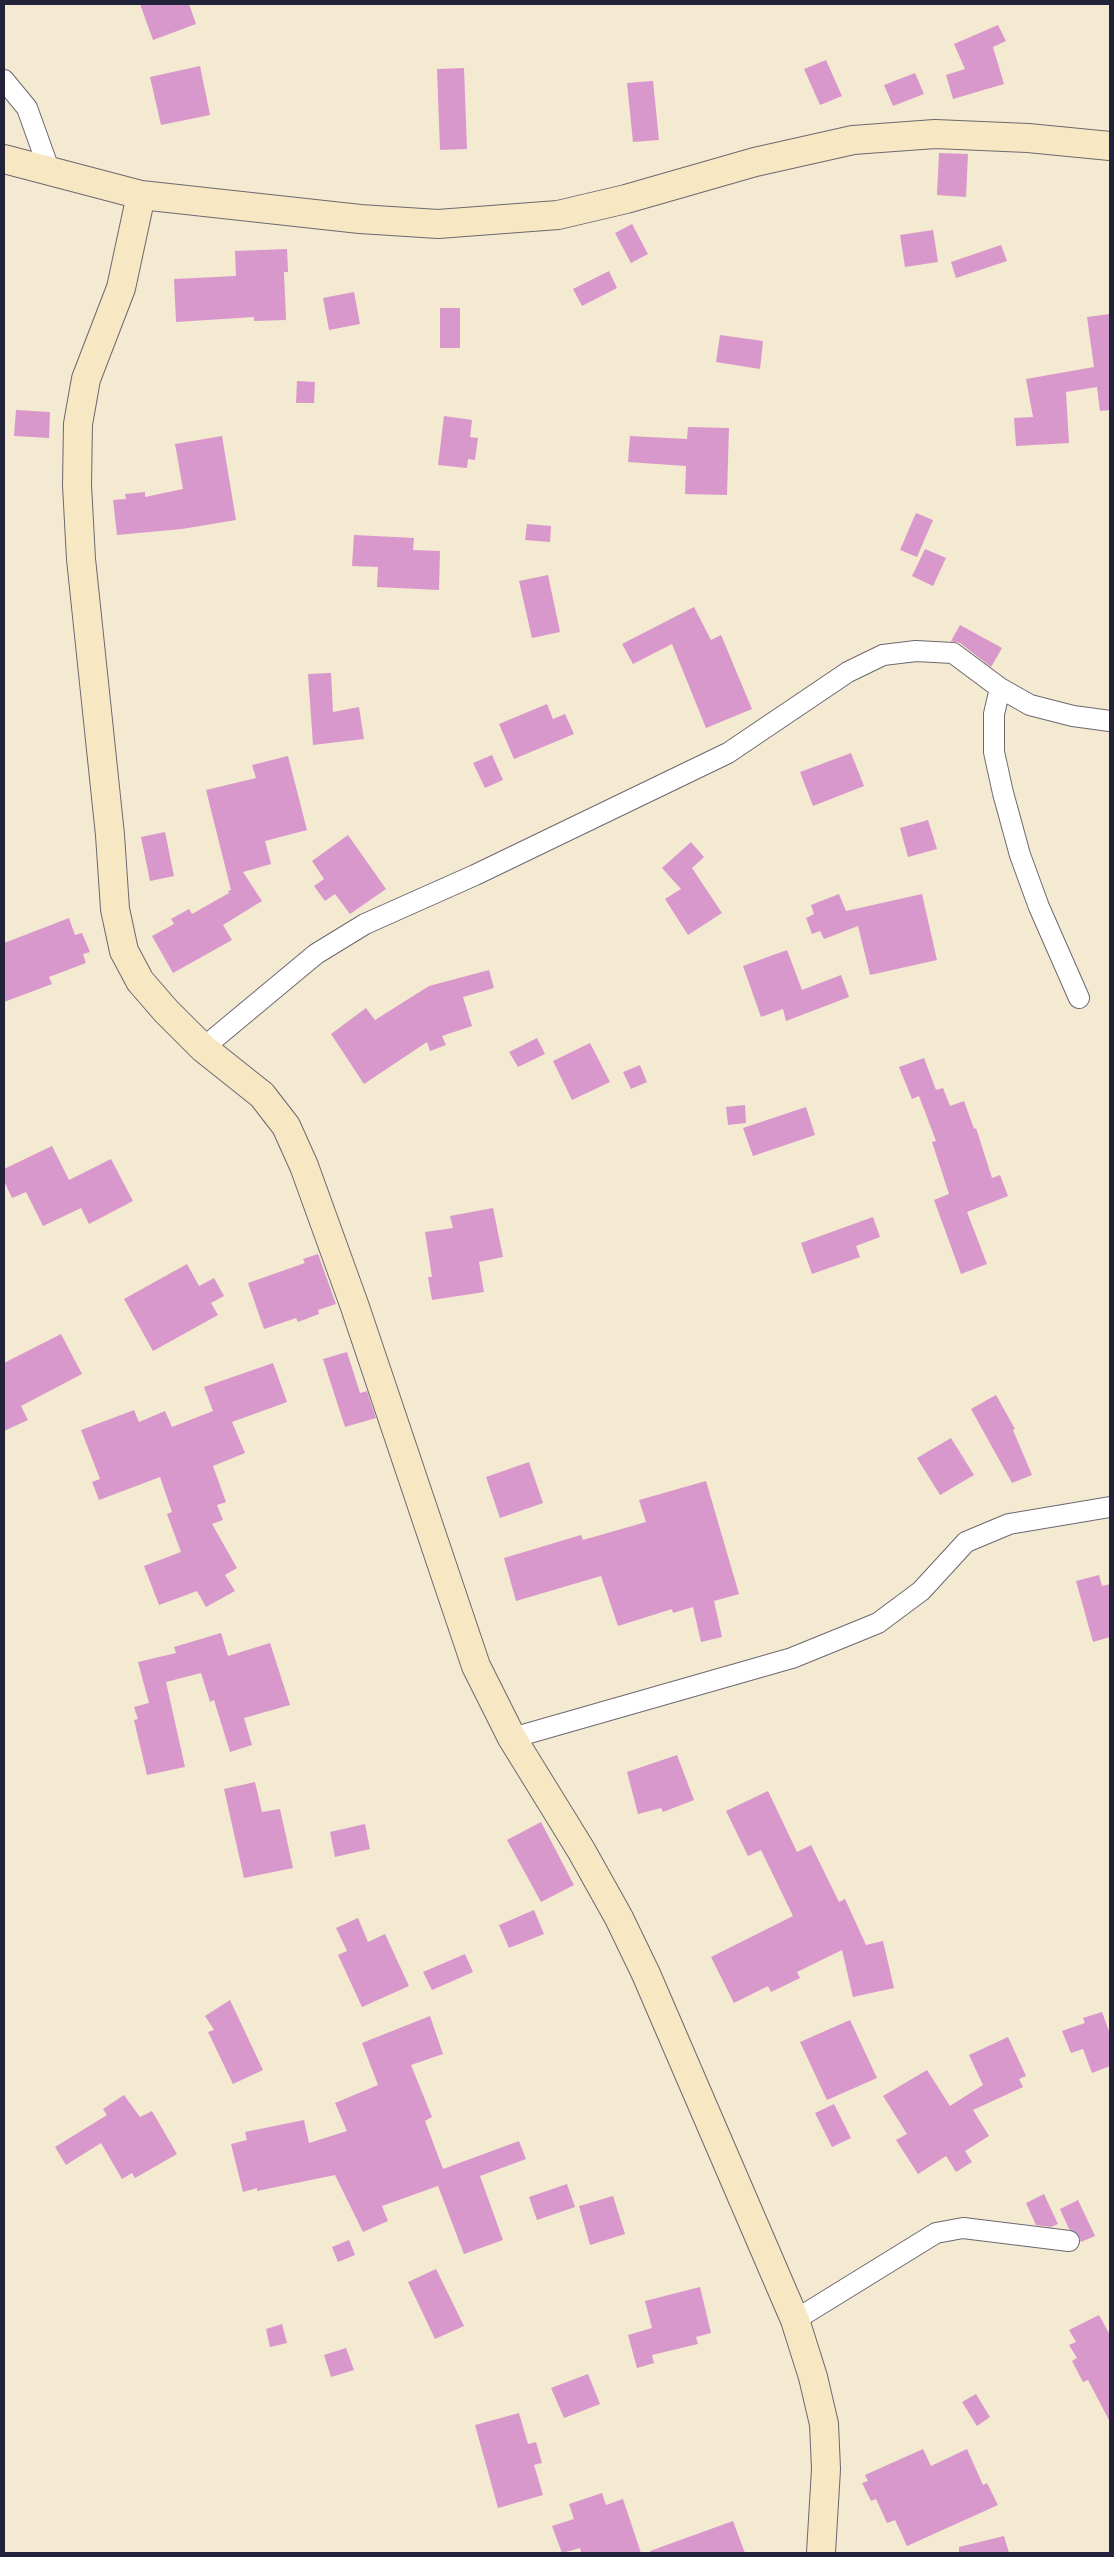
<!DOCTYPE html>
<style>
body{margin:0}
#map{position:relative;width:1114px;height:2557px;overflow:hidden;background:#f4e9d1;font-family:"IM FELL Double Pica",serif}
canvas{display:block}
.frame{position:absolute;inset:0;border:5px solid #22223b;pointer-events:none}
</style>
<div id="map">
<canvas width="1114" height="2557"></canvas>
<div class="frame"></div>
</div>
<script>
const ctx = document.querySelector('canvas').getContext('2d');
ctx.lineJoin = 'round';
function fillPath(path, color) {
  ctx.fillStyle = color;
  ctx.fill(path, 'evenodd');
}
function poly(rows) {
  const path = new Path2D();
  for (const r of rows) {
    path.moveTo(r[0], r[1]);
    for (let i = 2; i < r.length; i += 2) path.lineTo(r[i], r[i + 1]);
  }
  return path;
}
function strokePath(path, color, width, dash) {
  ctx.strokeStyle = color;
  ctx.lineWidth = width;
  ctx.lineCap = dash ? 'butt' : 'round';
  ctx.setLineDash(dash || []);
  ctx.stroke(path);
}
const building = poly([
 [140,4,189,4,196,24,153,40],
 [998,25,1006,41,993,47,1004,84,953,99,946,75,965,69,954,44],
 [826,60,842,96,820,105,804,69],
 [200,66,210,115,161,125,150,77],
 [464,68,467,149,440,150,437,69],
 [915,73,924,94,893,106,884,85],
 [653,81,659,140,633,142,627,83],
 [939,153,968,154,966,197,937,195],
 [632,224,648,254,631,263,615,233],
 [933,230,938,262,905,267,900,235],
 [1001,245,1007,261,956,278,951,262],
 [287,249,288,272,284,272,286,320,254,321,254,317,176,322,174,279,236,276,235,251],
 [609,271,617,288,582,306,573,289],
 [354,292,360,324,329,330,323,298],
 [440,308,460,308,460,348,440,348],
 [1110,314,1110,410,1100,411,1097,387,1066,392,1069,443,1016,446,1014,418,1033,417,1026,379,1094,367,1087,317],
 [720,335,763,341,760,369,716,362],
 [297,381,315,382,314,403,296,403],
 [16,410,50,412,49,438,14,436],
 [444,416,472,420,470,437,478,438,475,460,468,459,467,468,438,465],
 [688,427,729,428,727,495,685,494,686,466,628,462,630,436,687,439],
 [222,436,236,520,182,529,117,535,113,500,126,499,125,494,145,492,145,497,183,489,175,444],
 [916,513,933,520,917,557,900,550],
 [527,524,551,526,550,542,525,540],
 [354,535,414,538,413,550,440,551,439,590,377,587,378,567,352,566],
 [925,549,946,558,933,586,912,576],
 [548,575,560,632,532,638,519,581],
 [694,607,711,640,721,635,752,709,706,728,672,644,633,664,622,644],
 [960,625,1002,648,991,667,960,643,951,641],
 [331,673,333,712,359,707,364,739,313,745,308,674],
 [547,704,553,719,565,714,574,734,514,759,499,724],
 [851,753,864,786,813,806,800,772],
 [492,755,503,780,485,788,473,763],
 [288,756,307,830,265,841,271,864,243,872,262,901,223,925,232,940,173,973,152,936,174,924,171,919,189,909,192,914,229,893,228,891,231,890,206,790,256,778,252,765],
 [928,820,937,849,908,857,900,828],
 [165,832,174,876,150,881,141,837],
 [348,835,386,889,350,914,335,894,325,901,314,886,324,879,312,861],
 [691,842,704,857,692,868,722,913,688,935,665,899,681,889,662,868],
 [839,894,846,911,922,894,937,960,870,975,858,926,824,939,820,931,812,934,806,918,814,914,811,905],
 [69,918,75,935,82,933,90,952,83,954,86,963,49,977,52,984,4,1002,4,943],
 [787,950,802,990,841,975,849,997,786,1021,783,1009,761,1017,743,966],
 [489,970,494,988,463,997,472,1026,442,1036,446,1045,430,1051,427,1042,364,1084,331,1034,366,1008,375,1020,429,986],
 [537,1038,545,1054,518,1067,509,1052],
 [590,1043,610,1082,572,1100,553,1061],
 [924,1058,936,1090,943,1088,950,1106,964,1101,974,1129,976,1128,992,1178,1000,1175,1008,1196,967,1212,987,1264,961,1274,934,1200,949,1194,932,1142,936,1141,919,1096,912,1099,899,1067],
 [640,1065,647,1082,631,1089,623,1072],
 [745,1105,746,1123,728,1125,726,1107],
 [806,1107,815,1135,753,1156,743,1128],
 [52,1146,69,1180,111,1159,133,1201,89,1224,81,1208,43,1226,26,1192,12,1198,4,1181,4,1169],
 [493,1208,503,1257,479,1262,484,1292,432,1300,428,1277,432,1277,425,1232,453,1228,450,1216],
 [873,1217,880,1237,856,1246,860,1257,812,1274,801,1243],
 [318,1254,336,1304,318,1310,319,1314,298,1322,296,1318,264,1329,248,1283,305,1263,303,1259],
 [187,1264,199,1286,214,1278,224,1296,211,1303,218,1315,153,1351,124,1299],
 [61,1334,82,1374,21,1406,28,1420,4,1431,4,1363],
 [347,1352,360,1393,367,1391,376,1418,345,1427,323,1359],
 [273,1363,287,1402,232,1422,245,1453,213,1466,226,1502,217,1505,223,1520,212,1524,237,1568,225,1575,235,1591,206,1607,197,1591,159,1605,144,1566,181,1552,167,1514,172,1512,160,1477,99,1500,92,1482,100,1479,81,1430,134,1410,139,1422,165,1411,172,1427,213,1411,204,1387],
 [996,1395,1015,1429,1013,1430,1032,1475,1012,1483,971,1409],
 [951,1438,974,1475,940,1495,917,1458],
 [529,1462,543,1503,500,1518,486,1477],
 [706,1481,739,1594,714,1601,722,1637,701,1642,693,1607,673,1613,672,1609,618,1626,601,1576,516,1601,504,1558,581,1535,583,1540,646,1522,639,1500],
 [1099,1575,1102,1586,1110,1584,1110,1637,1093,1642,1076,1581],
 [221,1633,228,1656,270,1643,290,1705,244,1718,252,1745,230,1752,214,1700,210,1702,201,1673,166,1682,185,1767,147,1775,134,1720,138,1719,134,1707,149,1703,138,1662,176,1653,174,1647],
 [677,1755,694,1800,663,1812,661,1808,638,1814,627,1772],
 [255,1782,262,1812,280,1809,293,1868,244,1878,224,1789],
 [768,1791,797,1852,811,1845,839,1902,845,1899,866,1945,883,1941,894,1988,853,1997,842,1950,797,1972,800,1978,771,1992,768,1986,734,2003,711,1957,793,1916,761,1850,748,1856,726,1811],
 [541,1822,574,1885,541,1902,507,1840],
 [365,1824,370,1849,335,1857,330,1832],
 [534,1910,544,1934,509,1948,499,1925],
 [358,1918,368,1942,385,1934,409,1986,362,2007,338,1955,347,1951,336,1928],
 [465,1954,473,1972,432,1990,423,1972],
 [230,2000,263,2070,233,2084,208,2032,214,2030,205,2016],
 [1102,2012,1110,2034,1110,2066,1092,2073,1083,2049,1071,2053,1062,2031,1085,2023,1083,2018],
 [430,2016,443,2054,411,2065,432,2117,425,2121,443,2169,519,2141,526,2159,480,2176,503,2240,464,2254,438,2186,382,2206,388,2221,363,2232,335,2175,257,2191,257,2188,243,2192,231,2144,247,2140,245,2132,304,2120,309,2143,347,2131,335,2103,378,2085,362,2043],
 [850,2020,877,2078,827,2100,800,2042],
 [1008,2037,1026,2076,1019,2079,1023,2087,973,2110,989,2136,965,2151,972,2162,956,2172,946,2156,918,2174,896,2140,907,2134,883,2096,927,2070,950,2106,983,2085,969,2055],
 [124,2095,140,2117,152,2111,177,2154,135,2178,132,2173,122,2179,101,2143,66,2165,55,2147,107,2115,103,2109],
 [834,2104,851,2138,832,2147,815,2113],
 [567,2184,575,2207,537,2220,529,2197],
 [1044,2194,1058,2224,1051,2227,1036,2225,1026,2203],
 [613,2196,625,2234,590,2245,579,2206],
 [1078,2200,1095,2236,1081,2242,1076,2232,1069,2229,1060,2209],
 [349,2240,355,2255,338,2262,332,2247],
 [436,2269,464,2326,435,2339,408,2282],
 [700,2287,711,2333,696,2337,698,2344,652,2355,654,2363,637,2368,628,2335,652,2328,645,2301],
 [1099,2315,1110,2335,1110,2422,1088,2380,1083,2382,1072,2361,1077,2358,1069,2345,1076,2342,1069,2330],
 [282,2324,287,2343,270,2347,266,2329],
 [346,2348,354,2370,331,2377,324,2355],
 [588,2374,600,2404,564,2418,551,2388],
 [976,2394,990,2417,977,2426,962,2402],
 [519,2413,528,2444,536,2442,542,2463,534,2465,543,2495,498,2508,475,2425],
 [923,2449,931,2466,967,2449,983,2485,987,2483,998,2505,907,2546,895,2520,887,2523,876,2499,871,2501,862,2483,868,2481,865,2475],
 [602,2493,606,2505,623,2499,641,2553,581,2553,580,2548,562,2553,552,2526,574,2519,569,2504],
 [733,2521,745,2553,651,2553,650,2551],
 [1004,2536,1009,2553,959,2553,959,2547]
]);
const street = poly([
 [4,80,27,108,50,172],
 [1000,688,994,714,994,752,1003,793,1020,855,1039,907,1079,998],
 [203,1048,316,954,365,924,475,875,728,753,848,672,883,655,916,651,953,653,1000,688,1030,705,1073,716,1110,721],
 [512,1738,792,1658,878,1623,921,1591,966,1542,1009,1524,1110,1507],
 [795,2320,936,2233,963,2228,1069,2241]
]);
const secondary = poly([
 [4,159,141,195,360,219,438,224,558,215,626,199,755,162,853,140,935,134,1028,138,1110,146],
 [141,195,121,288,86,379,78,424,77,485,81,559,110,835,115,909,124,951,140,981,166,1011,203,1048,262,1095,286,1126,304,1166,355,1307,476,1666,512,1738,581,1850,619,1918,646,1974,795,2320,813,2377,824,2424,826,2469,821,2553]
]);
fillPath(building, '#d898cc');
strokePath(street, '#6c6870', 22);
strokePath(secondary, '#6c6870', 30);
strokePath(street, '#fff', 20);
strokePath(secondary, '#f7e8c3', 28);
</script>
